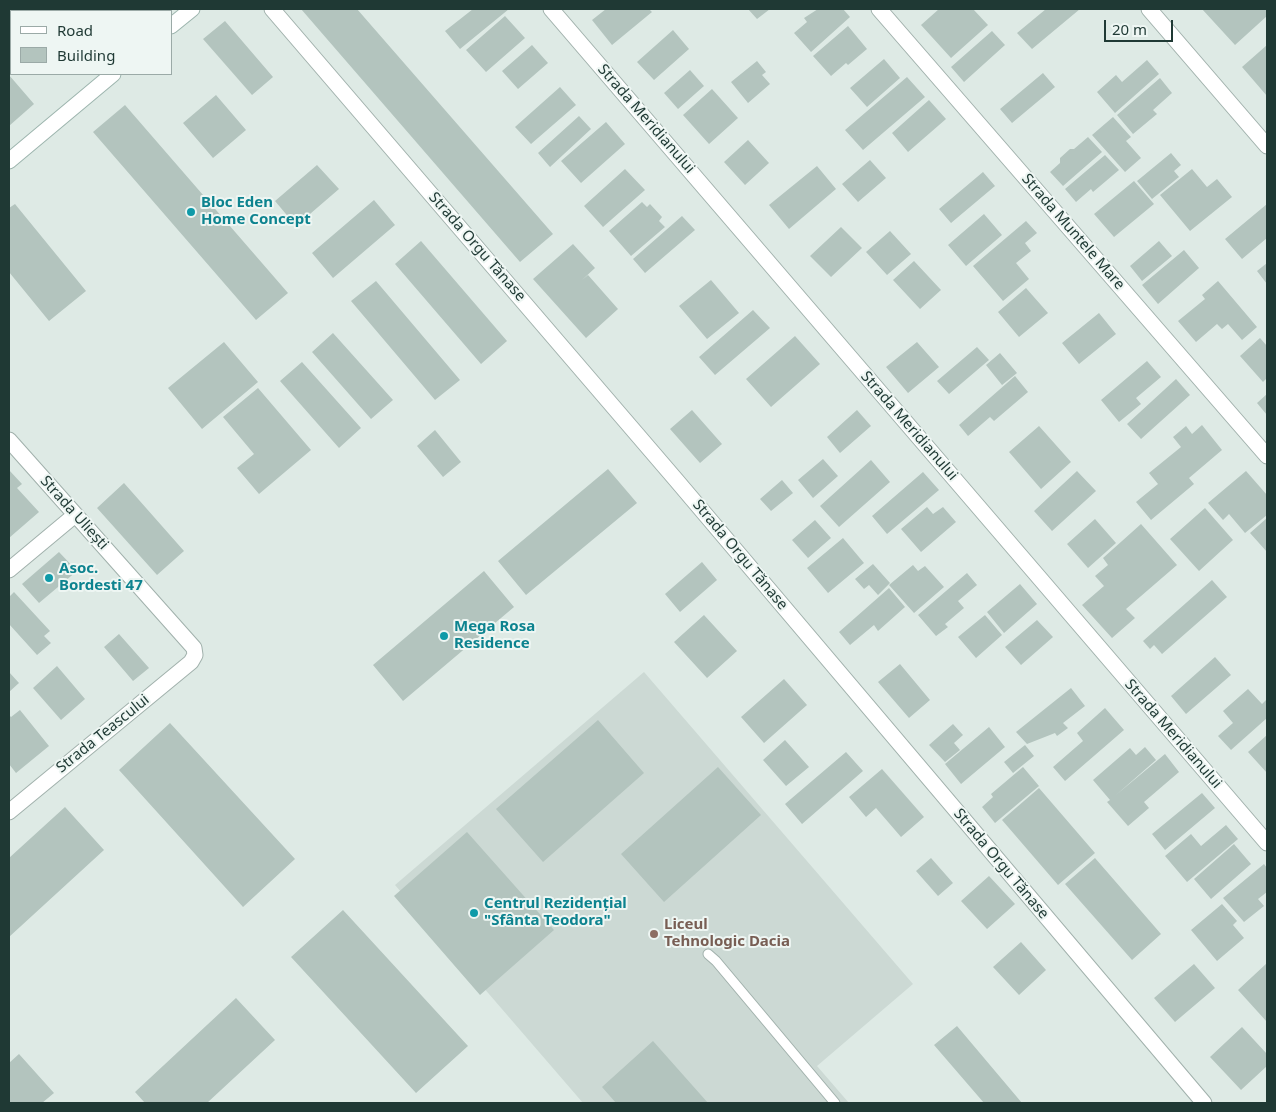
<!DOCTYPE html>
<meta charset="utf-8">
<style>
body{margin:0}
#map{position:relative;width:1276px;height:1112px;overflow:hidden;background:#deeae5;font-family:"Noto Sans",sans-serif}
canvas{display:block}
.frame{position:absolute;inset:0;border:10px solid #1f3934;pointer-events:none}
.legend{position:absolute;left:10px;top:10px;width:162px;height:65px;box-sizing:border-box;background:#eef6f3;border:1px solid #9baaa7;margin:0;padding:6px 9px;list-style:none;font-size:15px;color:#1f3934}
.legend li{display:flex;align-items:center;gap:10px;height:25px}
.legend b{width:25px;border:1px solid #9baaa7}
.scale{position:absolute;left:1104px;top:20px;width:69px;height:22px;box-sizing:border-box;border:2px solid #1f3934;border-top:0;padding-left:6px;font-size:15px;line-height:18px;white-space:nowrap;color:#1f3934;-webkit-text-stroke:4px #eef6f3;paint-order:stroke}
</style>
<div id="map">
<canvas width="1276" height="1112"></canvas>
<div class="frame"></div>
<ul class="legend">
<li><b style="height:6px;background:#fff"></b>Road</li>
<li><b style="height:14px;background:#b3c4be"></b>Building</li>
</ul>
<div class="scale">20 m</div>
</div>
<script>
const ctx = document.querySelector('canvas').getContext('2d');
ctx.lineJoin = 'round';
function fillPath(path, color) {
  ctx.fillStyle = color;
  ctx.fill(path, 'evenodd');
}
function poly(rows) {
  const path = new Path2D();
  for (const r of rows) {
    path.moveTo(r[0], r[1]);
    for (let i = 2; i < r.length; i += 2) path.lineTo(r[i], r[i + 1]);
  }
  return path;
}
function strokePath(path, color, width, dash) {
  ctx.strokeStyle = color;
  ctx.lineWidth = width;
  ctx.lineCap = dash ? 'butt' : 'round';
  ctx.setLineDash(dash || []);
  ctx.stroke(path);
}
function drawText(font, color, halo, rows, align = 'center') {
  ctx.font = font + ' "Noto Sans",sans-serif';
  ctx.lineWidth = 4;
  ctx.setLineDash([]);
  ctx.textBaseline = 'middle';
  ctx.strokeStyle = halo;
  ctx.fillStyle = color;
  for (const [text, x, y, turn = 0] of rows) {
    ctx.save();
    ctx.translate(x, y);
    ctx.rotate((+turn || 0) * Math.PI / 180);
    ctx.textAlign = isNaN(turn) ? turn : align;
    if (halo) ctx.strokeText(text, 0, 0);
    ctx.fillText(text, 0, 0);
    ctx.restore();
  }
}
const built = poly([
 [644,672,913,984,817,1066,849,1103,583,1103,395,885]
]);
const building = poly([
 [95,9,147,9,149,11,97,11],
 [301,9,357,9,553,234,520,262],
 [473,9,509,9,460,49,445,31],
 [606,9,649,9,652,12,612,45,592,20],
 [748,9,770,9,757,19],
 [818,9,843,9,850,17,811,52,794,33,807,22,804,18],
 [939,9,973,9,988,25,951,58,921,25],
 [1046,9,1080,9,1032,49,1017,33],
 [1202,9,1267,9,1267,16,1235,45],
 [505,16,525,38,486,72,466,50],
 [9,17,11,20,11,53,9,55],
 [225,21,273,77,252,95,203,39],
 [848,26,867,49,848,65,846,63,831,76,813,56],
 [673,30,689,49,654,80,637,62],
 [992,31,1005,45,964,82,951,67],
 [532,45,548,63,518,89,502,71],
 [1267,45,1267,96,1242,67],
 [884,59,900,78,867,107,850,88],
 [1147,60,1159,74,1115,113,1097,92,1116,75,1122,82],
 [757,61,766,72,762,75,770,84,748,103,731,82],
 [690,70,704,86,678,109,664,93],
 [1043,73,1055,87,1012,123,1000,109],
 [9,75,34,104,9,126],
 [907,77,925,97,863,150,845,130],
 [1160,78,1172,93,1153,110,1157,114,1133,134,1117,115],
 [560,87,576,105,531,144,515,127],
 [712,89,738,118,709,144,683,115],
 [216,95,246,130,213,158,183,123],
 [929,100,946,119,908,152,892,133],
 [125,105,288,293,256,320,93,132],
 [579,116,591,129,550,167,538,153],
 [1113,117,1131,137,1126,141,1141,158,1125,172,1092,135],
 [606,122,625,144,581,183,561,161],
 [1088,137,1102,152,1063,186,1050,172,1060,163,1060,158,1070,149,1074,149],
 [748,140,769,163,745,185,724,162],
 [1171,153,1181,165,1174,171,1179,177,1152,199,1137,181],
 [1105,155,1119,170,1093,192,1091,189,1076,202,1065,189],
 [870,160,886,178,858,202,842,184],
 [317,165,339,189,296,226,275,201],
 [817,166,836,189,789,229,769,205],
 [625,169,645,190,603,227,584,206],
 [1192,169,1207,187,1217,179,1232,197,1190,231,1160,195],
 [983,172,995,186,951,223,939,209],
 [1134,181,1154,204,1114,237,1094,214],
 [374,200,395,225,333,278,312,253],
 [642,202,647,207,650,204,662,217,659,221,665,227,631,256,609,231],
 [15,204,86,291,49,321,9,272,9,208],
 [1267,204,1267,238,1242,259,1225,239],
 [984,214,1002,235,966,266,948,245],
 [682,216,695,230,645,273,633,259],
 [1026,221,1037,233,1025,243,1031,251,1016,263,1029,279,1003,301,973,266],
 [841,227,862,248,831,277,810,256],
 [890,231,911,254,887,275,866,252],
 [421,241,507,341,481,364,395,264],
 [1159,241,1172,256,1142,281,1130,266],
 [573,244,595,268,582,280,588,275,618,309,586,338,533,279],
 [1184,250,1199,268,1158,304,1142,285],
 [914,261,941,290,920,309,893,280],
 [1267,263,1267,284,1257,271],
 [711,280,739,313,707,339,679,306],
 [376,281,460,380,435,400,351,301],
 [1218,281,1257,327,1242,340,1228,324,1222,329,1217,324,1196,342,1178,321,1205,299,1202,295],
 [1026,288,1048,313,1019,337,998,312],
 [753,310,770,328,715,375,699,357],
 [1099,313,1116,334,1079,364,1062,343],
 [333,333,393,400,371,419,312,352],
 [795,336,820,364,771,407,746,379],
 [1260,338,1267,346,1267,378,1263,382,1240,356],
 [224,342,258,382,202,429,168,388],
 [917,342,939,367,908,393,886,367],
 [977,347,989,360,949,394,937,381],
 [1000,353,1017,373,1002,385,986,365],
 [1147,361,1161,377,1136,398,1141,404,1119,422,1101,400],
 [302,362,361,428,339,448,280,381],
 [1015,376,1028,392,994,421,990,417,968,436,959,425],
 [1176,379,1190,395,1141,439,1127,424],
 [258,388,311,450,259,494,237,468,254,454,223,417],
 [1267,394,1267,415,1257,403],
 [692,410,722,444,700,463,670,429],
 [857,410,871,426,840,453,827,437],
 [1202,425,1222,450,1189,478,1194,484,1151,520,1136,502,1158,484,1149,473,1181,447,1173,437,1186,426,1192,434],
 [1039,426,1071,462,1041,489,1009,452],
 [435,430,461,462,443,477,417,446],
 [823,459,838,476,813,498,798,480],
 [871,460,890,482,839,527,820,506],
 [608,469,637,503,526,595,498,561],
 [9,470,22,484,17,488,39,512,9,538],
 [1077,471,1096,491,1052,531,1034,511],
 [1246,471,1267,495,1267,515,1245,533,1229,514,1223,520,1208,503],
 [923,472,939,490,887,534,872,516],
 [782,480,793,493,771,511,760,499],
 [124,483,184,551,157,575,97,508],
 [927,507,933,514,943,507,956,522,921,552,901,529],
 [1205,508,1233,540,1199,571,1170,539],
 [1267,518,1267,552,1250,533],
 [1095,519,1116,543,1088,568,1067,544],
 [815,520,831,538,808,558,792,540],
 [1141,524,1177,565,1126,609,1135,618,1112,638,1082,605,1104,586,1095,576,1108,565,1103,558],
 [843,538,864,563,828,593,807,568],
 [59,552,77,571,39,603,22,584],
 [702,562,717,580,680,612,665,594],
 [873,564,890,583,878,595,869,585,864,589,855,579],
 [913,565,918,571,925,566,944,587,914,613,889,585],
 [484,571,514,607,403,701,373,665],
 [967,573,977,585,958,601,964,608,945,624,948,627,936,636,918,615],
 [1212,580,1227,597,1162,654,1154,645,1150,649,1143,641],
 [1020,584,1037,604,1004,633,987,612],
 [889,588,905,607,878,631,874,625,850,645,839,632],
 [14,592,50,631,44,636,51,643,37,655,9,624,9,597],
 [704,615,737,651,707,678,674,642],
 [985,615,1002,635,976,658,958,637],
 [1037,620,1053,637,1021,665,1005,647],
 [119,634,149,668,133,681,104,647],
 [1215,657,1231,675,1186,714,1171,696],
 [900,664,930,700,909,718,878,682],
 [57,666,85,699,61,720,33,688],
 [9,672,19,683,9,692],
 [784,679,807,705,764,743,741,717],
 [1071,688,1085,706,1063,723,1068,728,1057,736,1055,733,1027,744,1016,732],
 [1248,689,1262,704,1267,699,1267,718,1231,750,1218,736,1233,723,1223,711],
 [1105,708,1124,730,1065,781,1053,767,1083,741,1077,733],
 [20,710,49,746,16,773,9,764,9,715,11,717],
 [598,720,644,773,543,862,496,809],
 [170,723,295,859,243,907,119,770],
 [953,724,963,735,954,743,960,750,945,762,929,745],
 [989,727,1005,747,961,784,945,764],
 [1267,735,1267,773,1248,752],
 [785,740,809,767,786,786,763,760],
 [1025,745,1034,756,1013,773,1004,762],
 [1145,747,1156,760,1116,795,1165,754,1179,772,1144,802,1149,808,1128,826,1107,802,1110,800,1093,780,1130,748,1136,755],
 [846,752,863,771,802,824,785,804],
 [718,767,761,815,664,902,621,854],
 [1023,767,1039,786,995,823,982,807,993,797,991,794],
 [882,769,924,817,901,837,876,808,866,817,849,797],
 [1039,788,1095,853,1058,885,1002,820],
 [1202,793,1215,808,1165,850,1152,834],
 [65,807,104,850,9,937,9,858],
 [1226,825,1238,839,1187,882,1165,856,1191,834,1201,846],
 [467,832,554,930,480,995,394,896],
 [1234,844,1251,864,1211,899,1194,879],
 [931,858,953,883,938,896,916,871],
 [1095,858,1161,934,1132,960,1065,884],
 [1264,864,1267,868,1267,892,1258,899,1264,906,1244,922,1223,898],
 [989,876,1015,904,987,929,961,901],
 [1222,904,1237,921,1233,925,1244,938,1217,961,1191,930],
 [343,910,468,1046,416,1093,291,957],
 [1021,942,1046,970,1019,995,993,967],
 [1267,963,1267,1022,1238,990],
 [1194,964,1215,988,1175,1022,1154,998],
 [236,998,275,1040,207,1103,145,1103,135,1092],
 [957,1026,1022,1103,984,1103,934,1045],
 [1242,1027,1267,1054,1267,1066,1241,1090,1210,1057],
 [653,1041,708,1103,616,1103,602,1087],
 [19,1054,54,1093,42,1103,9,1103,9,1063]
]);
const lane = poly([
 [708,954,716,961,835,1103]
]);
const street = poly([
 [272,9,677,481,1204,1103],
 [551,9,1267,843],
 [879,9,1267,456],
 [1149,9,1267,146],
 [9,440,194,648,195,655,191,662,9,812],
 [9,570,75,515]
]);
const secondary = poly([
 [171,26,192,9],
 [9,161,113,74]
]);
const markers = [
 [191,212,5,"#0f9aa8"],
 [49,578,5,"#0f9aa8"],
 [444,636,5,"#0f9aa8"],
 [474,913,5,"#0f9aa8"],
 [654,934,5,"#8d6e63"]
];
const streetNames = [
 ["Strada Meridianului",646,119,49],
 ["Strada Muntele Mare",1073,232,49],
 ["Strada Orgu Tănase",477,247,49],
 ["Strada Meridianului",909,426,49],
 ["Strada Uliești",74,513,48],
 ["Strada Orgu Tănase",740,555,50],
 ["Strada Teascului",103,734,-39],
 ["Strada Meridianului",1173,734,49],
 ["Strada Orgu Tănase",1001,864,50]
];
const cultureNames = [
 ["Bloc Eden",201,203],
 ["Home Concept",201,220],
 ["Asoc.",59,569],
 ["Bordesti 47",59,586],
 ["Mega Rosa",454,627],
 ["Residence",454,644],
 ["Centrul Rezidențial",484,904],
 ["\"Sfânta Teodora\"",484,921]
];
const educationNames = [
 ["Liceul",664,925],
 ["Tehnologic Dacia",664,942]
];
fillPath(built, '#ccd9d4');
fillPath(building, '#b3c4be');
strokePath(lane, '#a1b1ac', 11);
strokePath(street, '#a1b1ac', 17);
strokePath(secondary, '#9db5ae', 17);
strokePath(lane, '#fff', 9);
strokePath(street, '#fff', 15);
strokePath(secondary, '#fff', 15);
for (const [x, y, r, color] of markers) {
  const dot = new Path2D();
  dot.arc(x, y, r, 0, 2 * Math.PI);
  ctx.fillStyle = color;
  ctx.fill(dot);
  strokePath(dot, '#eef6f3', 2);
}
drawText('15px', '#1f3934', '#eef6f3', streetNames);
drawText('bold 15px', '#0d838f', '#eef6f3', cultureNames, 'left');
drawText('bold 15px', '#785e54', '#eef6f3', educationNames, 'left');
</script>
